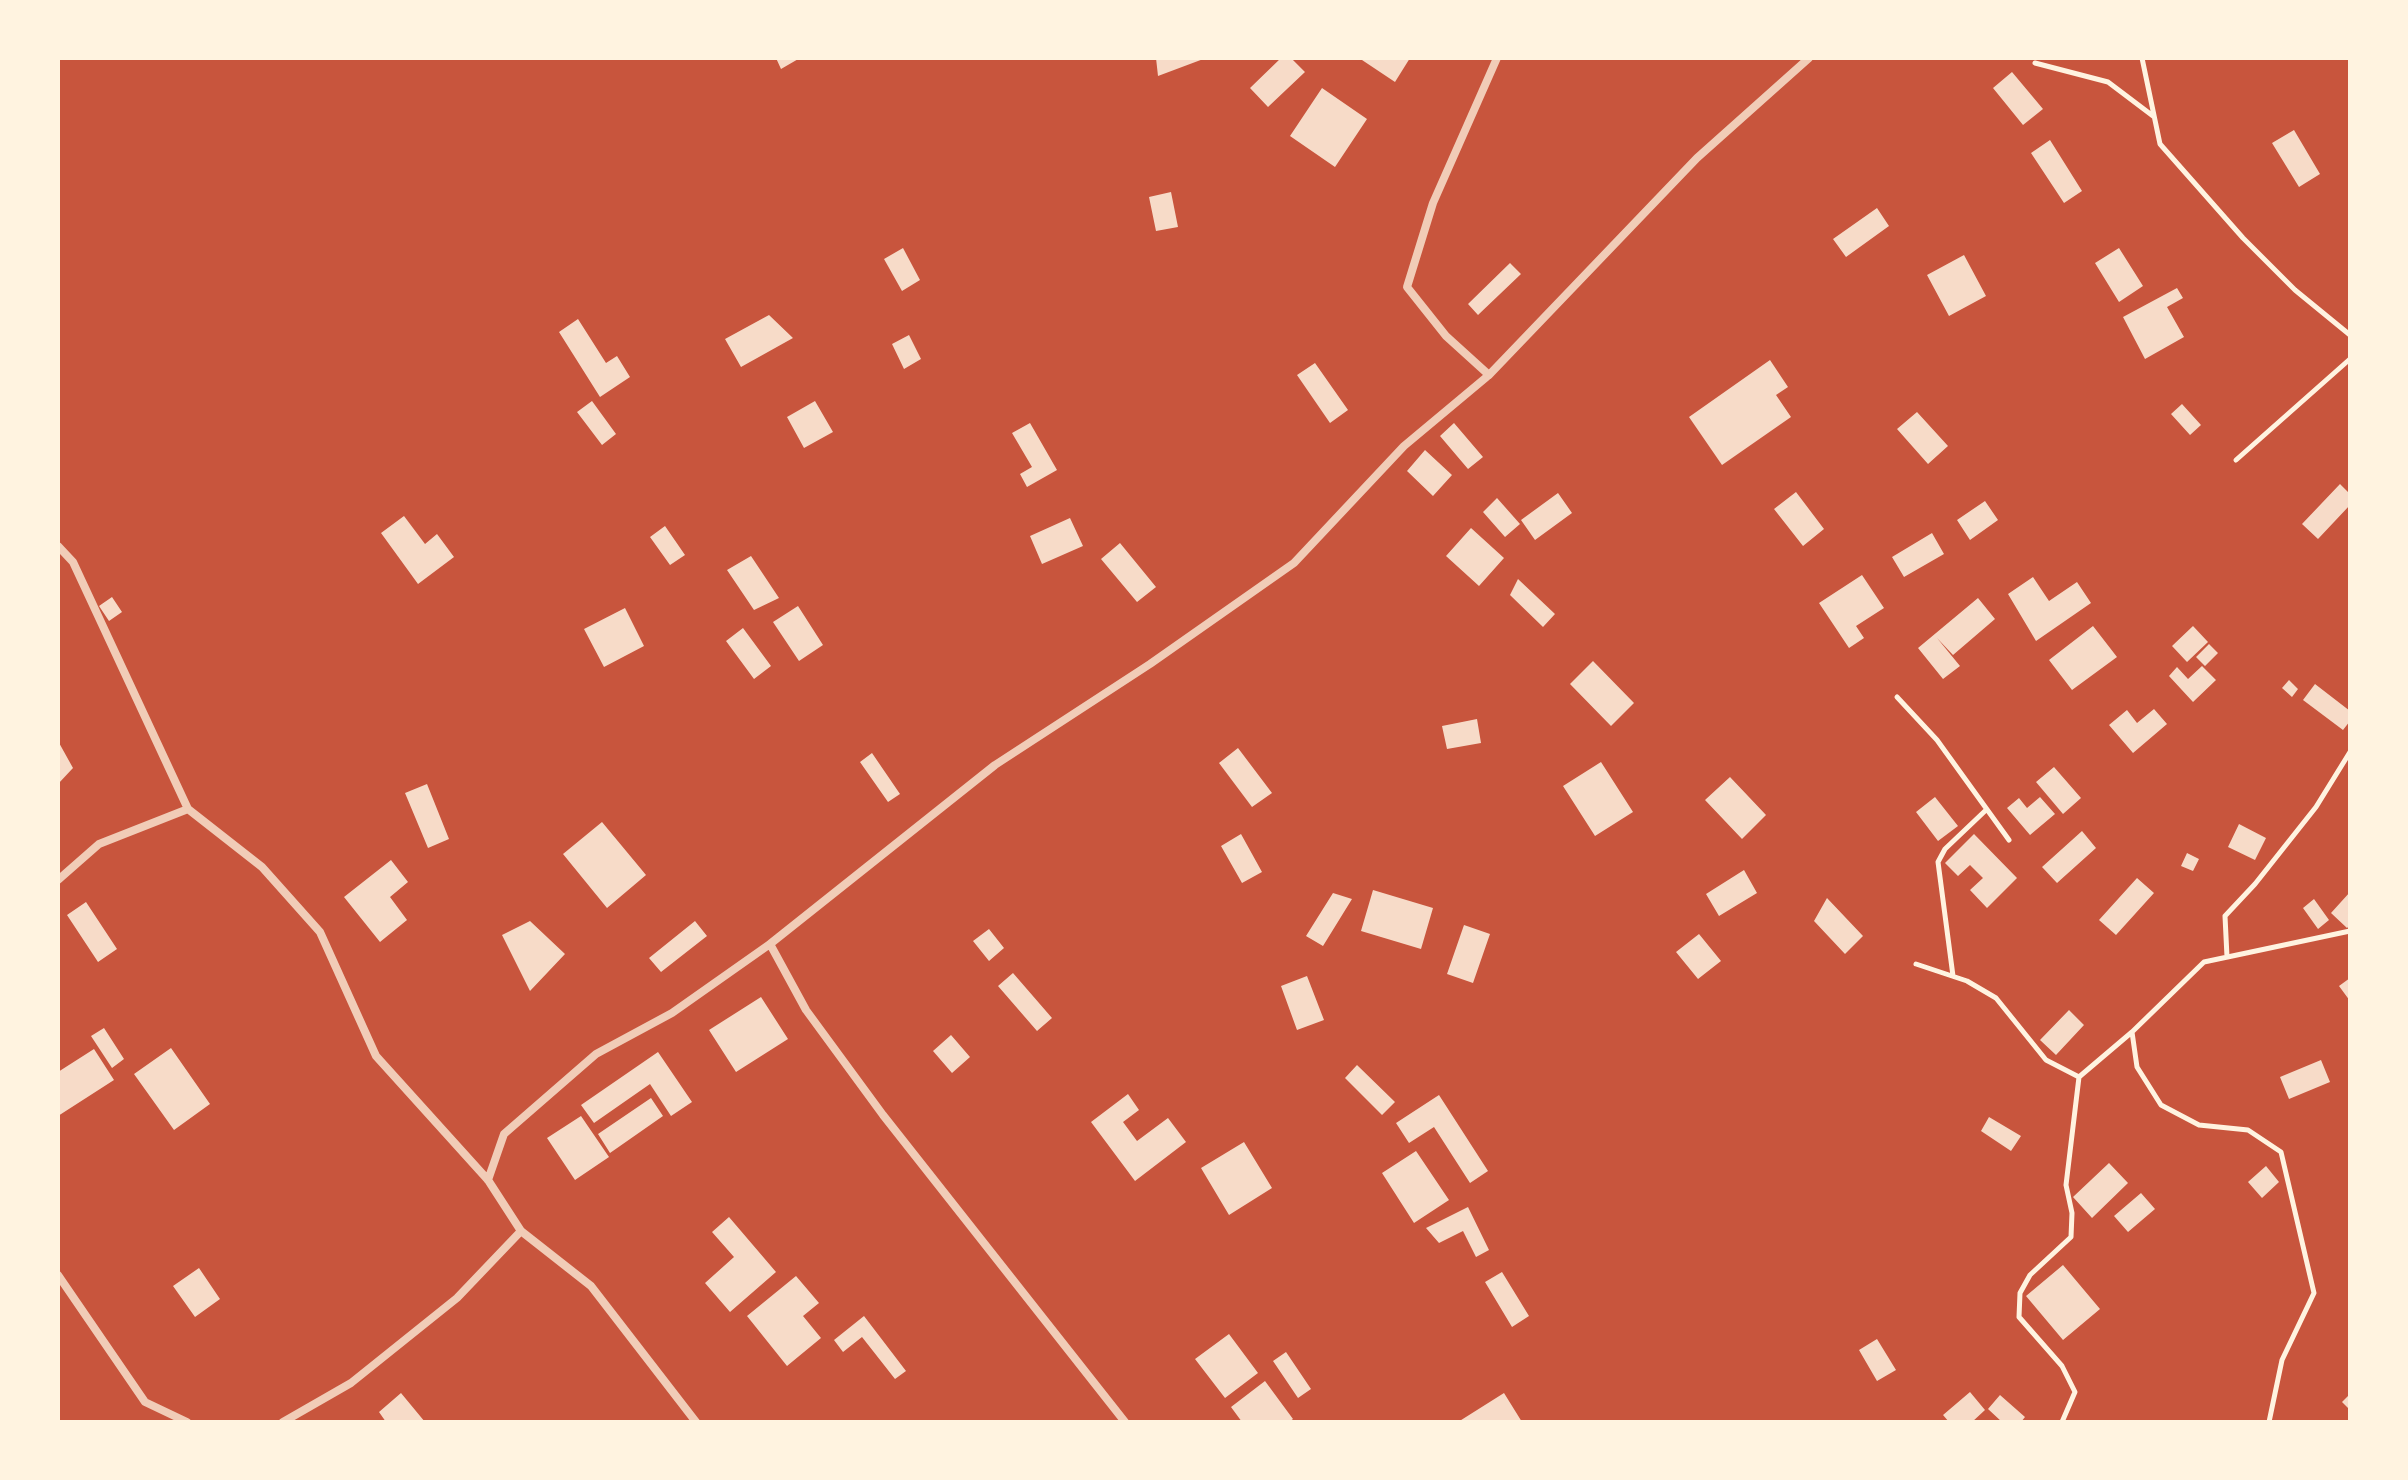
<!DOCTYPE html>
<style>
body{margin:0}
#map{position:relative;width:2408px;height:1480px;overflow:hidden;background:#c8553d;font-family:"Alegreya Sans",sans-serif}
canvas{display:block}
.frame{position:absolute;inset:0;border:60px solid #fff3e0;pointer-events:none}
</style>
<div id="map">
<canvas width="2408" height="1480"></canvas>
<div class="frame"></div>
</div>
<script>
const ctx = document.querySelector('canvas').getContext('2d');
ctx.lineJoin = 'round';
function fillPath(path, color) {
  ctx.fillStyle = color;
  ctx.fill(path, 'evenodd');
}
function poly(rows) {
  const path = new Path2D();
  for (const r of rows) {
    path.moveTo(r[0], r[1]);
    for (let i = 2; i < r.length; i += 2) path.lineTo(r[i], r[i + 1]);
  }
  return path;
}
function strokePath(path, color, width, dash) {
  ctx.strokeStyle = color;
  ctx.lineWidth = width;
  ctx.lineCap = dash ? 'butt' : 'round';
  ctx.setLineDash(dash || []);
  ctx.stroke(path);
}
const building = poly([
 [776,58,800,58,781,69],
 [1156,58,1206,58,1158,76],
 [1281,58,1291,58,1305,72,1268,107,1250,88],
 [1359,58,1410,58,1395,82],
 [2012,72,2043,109,2023,125,1993,88],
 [1322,88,1367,119,1335,167,1290,136],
 [2294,130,2320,174,2299,187,2272,143],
 [2050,140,2082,191,2064,203,2031,153],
 [1171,192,1178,227,1156,231,1149,197],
 [1877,208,1889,226,1846,257,1833,239],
 [903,248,920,280,902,291,884,259],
 [2119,248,2143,286,2119,302,2095,263],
 [1964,255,1986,296,1949,316,1927,275],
 [1510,263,1521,274,1478,315,1468,304],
 [2177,288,2183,298,2167,307,2184,337,2145,359,2123,317],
 [769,315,793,338,741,367,725,339],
 [578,319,606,363,617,356,630,377,600,397,559,332],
 [909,335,921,359,904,369,892,344],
 [1770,360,1788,387,1776,395,1791,417,1722,465,1689,417],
 [1315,363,1348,410,1330,423,1297,375],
 [592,401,616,434,602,445,577,412],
 [815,401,833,432,804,448,787,417],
 [2182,404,2201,425,2190,435,2171,414],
 [1917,412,1948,446,1928,464,1897,429],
 [1030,423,1057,470,1027,487,1020,474,1032,467,1012,433],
 [1454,423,1483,457,1468,469,1440,436],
 [1425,450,1452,475,1433,496,1407,471],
 [2340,484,2350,494,2350,505,2318,539,2302,524],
 [1796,492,1824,529,1803,546,1774,509],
 [1558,493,1572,513,1535,540,1521,520],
 [1497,498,1520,524,1505,537,1483,512],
 [1985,501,1998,520,1970,540,1957,520],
 [404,516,425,544,437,534,454,557,418,584,381,533],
 [1070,518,1083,546,1042,564,1030,536],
 [665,526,685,555,670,565,650,537],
 [1471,528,1504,558,1479,586,1446,556],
 [1932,533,1944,554,1904,577,1892,557],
 [1120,543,1156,587,1137,602,1101,559],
 [751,556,779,598,754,610,727,570],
 [1862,575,1884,608,1856,626,1864,638,1849,648,1819,603],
 [2033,577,2049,601,2077,582,2091,603,2036,641,2008,594],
 [1518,579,1555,614,1543,627,1510,595],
 [112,597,122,612,109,621,99,606],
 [1978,598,1995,619,1953,655,1937,638,1960,666,1943,679,1918,648],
 [798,606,823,645,799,661,773,622],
 [625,608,644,646,604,667,584,629],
 [2093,626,2117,657,2072,690,2049,660],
 [2193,626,2208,642,2187,662,2172,646],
 [743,628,771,666,754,679,726,641],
 [2209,644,2218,653,2205,666,2196,657],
 [1593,661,1634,703,1611,726,1570,684],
 [2202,666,2216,680,2193,702,2169,676,2177,667,2188,679],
 [2289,680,2298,689,2292,697,2282,688],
 [2315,684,2350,711,2350,721,2343,730,2303,700],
 [2154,709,2167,724,2133,753,2109,725,2127,710,2137,723],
 [1477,719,1481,743,1447,749,1442,726],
 [58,741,73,768,58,784],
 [1238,748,1272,793,1252,807,1219,763],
 [872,753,900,794,888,802,860,762],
 [1601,762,1633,812,1595,836,1563,786],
 [2054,767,2081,798,2063,814,2036,782],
 [1730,777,1766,815,1742,839,1705,800],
 [427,784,449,839,428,848,405,793],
 [1935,797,1958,826,1938,841,1916,812],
 [2040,797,2055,814,2030,835,2007,808,2019,798,2027,808],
 [602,822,646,875,607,908,563,854],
 [2239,824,2266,838,2255,860,2228,847],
 [2082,831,2096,848,2057,883,2042,867],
 [1241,834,1262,872,1242,883,1221,846],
 [1974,834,2017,878,1987,908,1970,890,1983,878,1970,865,1958,876,1945,863],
 [2187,853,2199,859,2193,871,2181,866],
 [391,860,408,882,390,897,407,920,380,942,344,897],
 [1744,870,1757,893,1719,916,1706,894],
 [2137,878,2154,893,2116,935,2099,920],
 [1373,890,1433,908,1421,949,1361,931],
 [2350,892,2350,925,2347,928,2331,913],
 [1333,893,1352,899,1323,946,1306,936],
 [1827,898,1863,936,1845,954,1814,921],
 [2314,899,2329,920,2318,929,2303,908],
 [86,902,117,949,98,962,67,915],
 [530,921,565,954,530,991,502,935],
 [695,921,707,936,661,972,649,958],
 [1464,925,1490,934,1473,983,1447,974],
 [989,929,1004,948,989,961,973,941],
 [1699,934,1721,961,1698,979,1676,952],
 [1013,973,1052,1018,1037,1031,998,986],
 [1307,976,1324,1020,1297,1030,1281,986],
 [2350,978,2350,1001,2339,986],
 [761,997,788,1039,736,1072,709,1030],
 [2069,1010,2084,1025,2056,1055,2040,1040],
 [104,1028,124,1059,112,1068,91,1036],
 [951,1035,970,1057,952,1073,933,1051],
 [171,1048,210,1104,174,1130,134,1074],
 [94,1049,114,1080,58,1116,58,1072],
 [658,1052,692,1102,671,1116,650,1084,594,1123,581,1105],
 [2321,1060,2330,1082,2289,1099,2280,1077],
 [1357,1065,1395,1102,1382,1115,1345,1078],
 [1128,1094,1139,1110,1123,1122,1137,1141,1168,1118,1186,1142,1135,1181,1091,1122],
 [1439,1095,1488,1171,1470,1183,1434,1127,1409,1143,1396,1123],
 [651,1098,663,1116,610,1153,598,1134],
 [581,1116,609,1157,575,1180,547,1138],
 [1989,1117,2021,1136,2011,1151,1981,1131],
 [1244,1142,1272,1188,1229,1215,1201,1168],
 [1416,1151,1449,1200,1414,1223,1382,1173],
 [2109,1163,2128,1183,2092,1218,2073,1197],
 [2266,1166,2279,1182,2262,1198,2248,1182],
 [2141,1193,2155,1209,2128,1232,2114,1216],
 [1468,1207,1489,1250,1476,1257,1463,1231,1439,1243,1426,1228],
 [729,1217,776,1272,730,1312,705,1283,734,1257,712,1232],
 [2063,1265,2100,1309,2063,1340,2026,1296],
 [199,1268,220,1299,195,1317,173,1286],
 [1502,1272,1529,1316,1512,1327,1485,1282],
 [796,1276,819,1303,803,1316,821,1338,787,1366,747,1316],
 [864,1316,906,1371,895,1379,862,1337,843,1352,834,1340],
 [1229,1334,1258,1373,1225,1398,1195,1359],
 [1877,1339,1896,1370,1877,1381,1859,1350],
 [1286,1352,1311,1389,1298,1398,1273,1361],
 [1265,1381,1293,1419,1289,1422,1242,1422,1231,1407],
 [1970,1392,1985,1410,1972,1422,1949,1422,1943,1415],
 [401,1393,425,1422,386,1422,379,1412],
 [1504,1393,1522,1422,1458,1422],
 [2350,1394,2350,1410,2342,1402],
 [2000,1395,2025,1417,2021,1422,2002,1422,1988,1409]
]);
const path = poly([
 [2142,58,2160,144,2243,238,2295,290,2350,335],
 [2035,63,2108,82,2153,116],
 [2236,460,2350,359],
 [1897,697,1937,740,2009,840],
 [2227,957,2225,916,2255,884,2316,807,2350,752],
 [1916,964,1967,981,1996,998,2046,1060,2079,1077],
 [1953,976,1938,862,1945,849,1986,810],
 [2062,1422,2075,1392,2062,1366,2019,1317,2020,1293,2030,1275,2071,1237,2072,1213,2066,1185,2079,1077,2132,1032],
 [2269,1422,2282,1360,2314,1293,2281,1152,2248,1130,2199,1125,2161,1105,2137,1067,2132,1032,2204,962,2350,931]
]);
const minor = poly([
 [1489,375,1446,336,1407,287,1433,203,1497,58],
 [58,546,73,562,188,809,99,844,58,880],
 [188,809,262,867,320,932,376,1056,488,1180,521,1231,591,1286,696,1422],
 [770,944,806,1010,883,1115,1125,1422],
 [488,1180,504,1134,596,1054,672,1013,770,944,995,765,1150,664,1294,563,1404,446,1489,375,1697,158,1809,58],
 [58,1275,145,1402,187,1422],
 [283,1422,351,1383,457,1298,521,1231]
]);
fillPath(building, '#f7dbc8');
strokePath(path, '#fff3e0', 5);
strokePath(minor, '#f1ccb7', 8);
</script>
